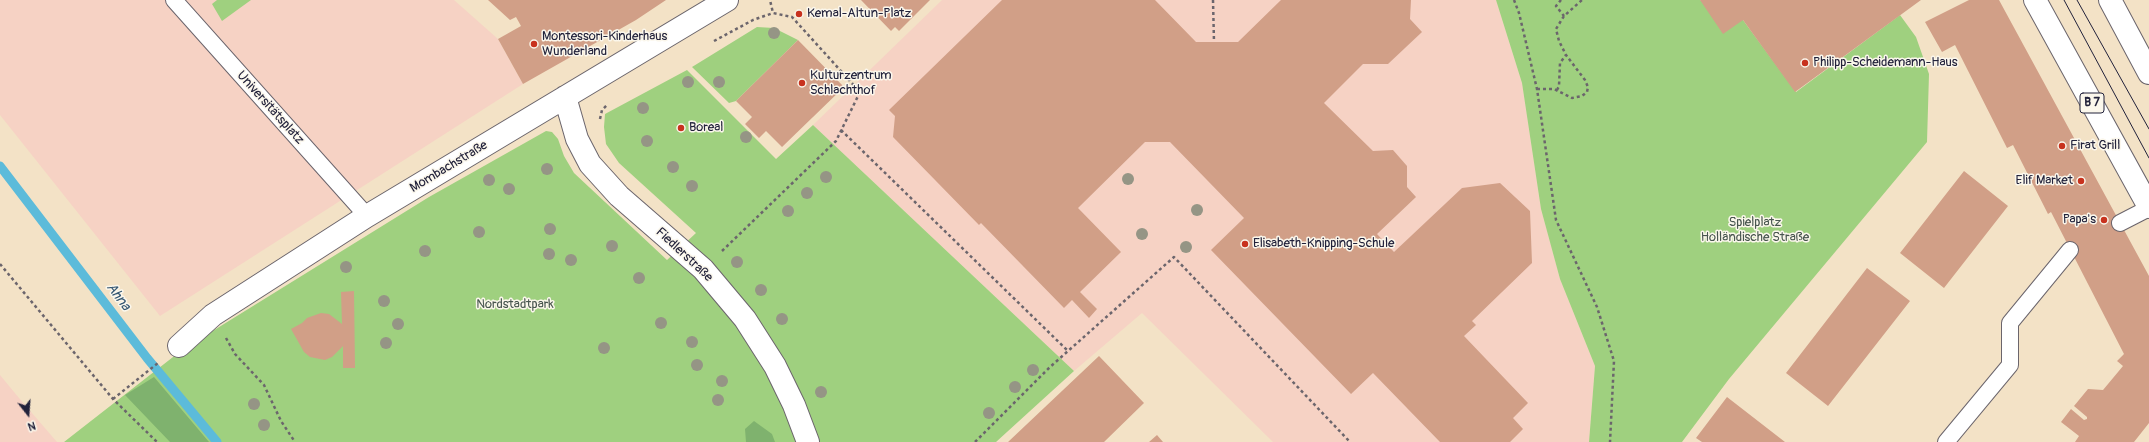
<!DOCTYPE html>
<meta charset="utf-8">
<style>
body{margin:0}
#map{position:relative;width:2149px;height:442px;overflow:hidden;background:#f3e2c6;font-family:Pangolin,sans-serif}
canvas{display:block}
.north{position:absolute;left:8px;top:394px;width:40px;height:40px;-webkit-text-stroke:3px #fbf7ec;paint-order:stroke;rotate:163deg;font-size:11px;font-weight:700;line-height:16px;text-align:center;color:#22223b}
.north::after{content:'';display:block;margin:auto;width:14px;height:18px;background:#22223b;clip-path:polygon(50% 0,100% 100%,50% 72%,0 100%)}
</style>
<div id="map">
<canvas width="2149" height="442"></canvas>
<div class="north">N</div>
</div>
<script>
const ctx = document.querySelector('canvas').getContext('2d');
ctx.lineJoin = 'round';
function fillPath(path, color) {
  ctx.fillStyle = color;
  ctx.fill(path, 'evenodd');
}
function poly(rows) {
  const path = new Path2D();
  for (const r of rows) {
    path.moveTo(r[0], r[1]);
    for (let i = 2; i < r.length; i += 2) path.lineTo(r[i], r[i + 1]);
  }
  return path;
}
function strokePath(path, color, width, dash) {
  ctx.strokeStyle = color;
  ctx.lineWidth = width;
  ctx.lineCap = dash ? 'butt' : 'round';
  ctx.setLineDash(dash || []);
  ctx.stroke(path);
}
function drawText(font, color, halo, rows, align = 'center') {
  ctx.font = font + ' Pangolin,sans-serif';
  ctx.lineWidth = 3;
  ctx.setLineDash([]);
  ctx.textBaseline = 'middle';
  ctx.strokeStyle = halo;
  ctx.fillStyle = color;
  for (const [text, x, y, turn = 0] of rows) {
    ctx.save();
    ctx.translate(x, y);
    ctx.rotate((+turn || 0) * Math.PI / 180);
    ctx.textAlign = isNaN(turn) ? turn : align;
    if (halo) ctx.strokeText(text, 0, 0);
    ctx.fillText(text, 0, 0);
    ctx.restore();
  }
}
const built = poly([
 [0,0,454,0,498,39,523,84,160,316,0,115],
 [942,0,1496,0,1522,83,1541,209,1560,279,1595,366,1589,442,1273,442,1142,313,1074,371,813,125],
 [0,375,19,398,57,442,0,442]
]);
const green = poly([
 [217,0,251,0,222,21,212,4],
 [1496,0,1700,0,1743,20,1796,92,1900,15,1916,37,1929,74,1927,142,1729,379,1682,442,1589,442,1595,366,1560,279,1541,209,1522,83],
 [757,27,774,28,798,40,736,101,729,103,692,67],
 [687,70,776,159,813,125,1074,371,996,442,64,442,182,350,429,197,546,131,552,132,558,139,564,156,574,173,667,260,696,233,619,163,606,144,604,127,605,114]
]);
const forest = poly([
 [154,377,209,442,170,442,125,395],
 [754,421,772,434,775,442,746,442,745,429]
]);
const stream = poly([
 [0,166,147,358,217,442]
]);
const building = poly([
 [488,0,666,0,636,20,523,84,498,39,521,26,516,17,510,20],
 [861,0,930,0,899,31,895,27,891,31],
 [1002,0,1155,0,1196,42,1238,42,1281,0,1411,0,1410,19,1422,32,1388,64,1363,64,1324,103,1373,151,1393,150,1407,166,1407,187,1416,197,1377,234,1394,252,1462,188,1500,183,1530,211,1532,263,1472,321,1476,325,1464,336,1528,403,1513,418,1523,429,1510,442,1440,442,1373,373,1351,394,1211,250,1244,218,1170,142,1145,142,1078,208,1121,252,1080,292,1097,309,1089,318,1072,300,1064,308,981,223,979,225,893,137,895,116,889,110],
 [1700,0,1921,0,1795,92,1743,20,1723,34],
 [1969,0,1999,0,2149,276,2149,423,2134,442,2075,442,2079,436,2061,422,2071,409,2084,420,2087,419,2087,417,2074,406,2088,389,2103,390,2123,366,2117,361,2124,354,2051,212,2048,214,2013,145,2007,148,1955,45,1942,52,1925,22],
 [798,40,844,87,782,147,766,131,759,138,745,124,752,117,736,101],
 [1964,171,2008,206,1944,288,1900,253],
 [1867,268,1910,301,1828,406,1786,373],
 [354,291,355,368,343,368,343,346,332,357,325,360,310,357,304,352,291,329,302,323,307,318,321,313,329,314,342,324,341,292],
 [1099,356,1144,403,1104,442,1008,442],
 [1727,397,1785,442,1702,442,1696,438],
 [1157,435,1163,442,1149,442]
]);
const path = poly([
 [1213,0,1214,42],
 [1514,0,1519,13,1537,89,1556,220,1597,307,1614,361,1610,442],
 [1561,0,1556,6,1564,16],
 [714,41,753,20,773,13],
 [1537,89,1554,89,1572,98,1582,96,1587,92,1588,87,1585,80,1566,55,1559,41,1556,29,1564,16,1582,0],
 [1557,90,1559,86,1560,63,1566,55],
 [600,119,602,110,607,105],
 [841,130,1068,351],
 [722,251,836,141,860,92,792,17,773,13,770,0],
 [0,264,113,399,157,442],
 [226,338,235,354,264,385,281,421,295,442],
 [113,399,158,363],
 [975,442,1050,367,1174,257,1350,442]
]);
const service = poly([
 [174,0,367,216],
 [2120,223,2149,208],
 [1946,442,2010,365,2010,323,2070,250]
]);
const minor = poly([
 [565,97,577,139,590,164,619,196,703,269,745,319,775,366,794,405,808,442],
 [179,346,213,315,367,216,727,0]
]);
const primary = poly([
 [2035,0,2149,207],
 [2110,0,2149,73]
]);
const tram = poly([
 [2064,0,2149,158],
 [2077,0,2149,129]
]);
const trees = [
 [774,33],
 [688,82],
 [719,82],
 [643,108],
 [746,137],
 [647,141],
 [673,167],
 [547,169],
 [826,177],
 [1128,179],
 [489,180],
 [692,186],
 [509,189],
 [807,193],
 [1197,210],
 [788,211],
 [550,229],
 [479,232],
 [1142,234],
 [612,246],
 [1186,247],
 [425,251],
 [549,254],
 [571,260],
 [737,262],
 [346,267],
 [639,278],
 [761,290],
 [384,301],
 [782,319],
 [661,323],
 [398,324],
 [692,342],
 [386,343],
 [604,348],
 [697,365],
 [1033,370],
 [722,381],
 [1015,387],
 [821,392],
 [718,400],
 [254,404],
 [989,413],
 [264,425]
];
const markers = [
 [799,14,4,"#c8321e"],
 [534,44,4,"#c8321e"],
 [1805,63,4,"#c8321e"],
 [802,83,4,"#c8321e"],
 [681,128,4,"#c8321e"],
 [2062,146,4,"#c8321e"],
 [2081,181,4,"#c8321e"],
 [2104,220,4,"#c8321e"],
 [1245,244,4,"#c8321e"]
];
const shields = [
 [2092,103,24]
];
const shieldNames = [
 ["B 7",2092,103]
];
const poiNames = [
 ["Kemal-Altun-Platz",807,14],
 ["Montessori-Kinderhaus",542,37],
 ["Wunderland",542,52],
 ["Philipp-Scheidemann-Haus",1813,63],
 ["Kulturzentrum",810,76],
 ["Schlachthof",810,91],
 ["Boreal",689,128],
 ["Firat Grill",2070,146],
 ["Elif Market",2073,181,"right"],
 ["Papa's",2096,220,"right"],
 ["Elisabeth-Knipping-Schule",1253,244]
];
const streetNames = [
 ["Universitätsplatz",270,108,48],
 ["Mombachstraße",449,167,-31],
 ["Fiedlerstraße",684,255,43]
];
const parkNames = [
 ["Spielplatz",1755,223],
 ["Holländische Straße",1755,238],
 ["Nordstadtpark",515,305]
];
const waterNames = [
 ["Ahna",118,297,53]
];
fillPath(built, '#f6d2c4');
fillPath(green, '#9fd07f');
fillPath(forest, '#7fb26e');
strokePath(stream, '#5cbbda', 9);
fillPath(building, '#d19f87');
strokePath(service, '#6b656c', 18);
strokePath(minor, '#6b656c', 24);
strokePath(primary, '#6b656c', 24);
strokePath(path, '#6b656c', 2.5, [3, 3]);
strokePath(service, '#fff', 16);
strokePath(minor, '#fff', 22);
strokePath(primary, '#fff', 22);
strokePath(tram, '#22223b', 1);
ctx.fillStyle = '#959585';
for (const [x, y] of trees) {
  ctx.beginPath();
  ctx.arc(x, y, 6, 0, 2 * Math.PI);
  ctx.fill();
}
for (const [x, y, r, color] of markers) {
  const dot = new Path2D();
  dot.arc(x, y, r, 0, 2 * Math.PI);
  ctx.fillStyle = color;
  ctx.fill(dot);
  strokePath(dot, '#fbf7ec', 1.5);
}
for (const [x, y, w] of shields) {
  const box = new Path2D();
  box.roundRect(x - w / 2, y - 10, w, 20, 3);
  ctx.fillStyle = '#fbf7ec';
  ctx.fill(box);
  strokePath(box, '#22223b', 1);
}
drawText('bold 12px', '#22223b', null, shieldNames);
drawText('13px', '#22223b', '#fbf7ec', poiNames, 'left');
drawText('13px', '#22223b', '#fbf7ec', streetNames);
drawText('13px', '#48564f', '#fbf7ec', parkNames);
drawText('italic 14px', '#365873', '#fbf7ec', waterNames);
</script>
